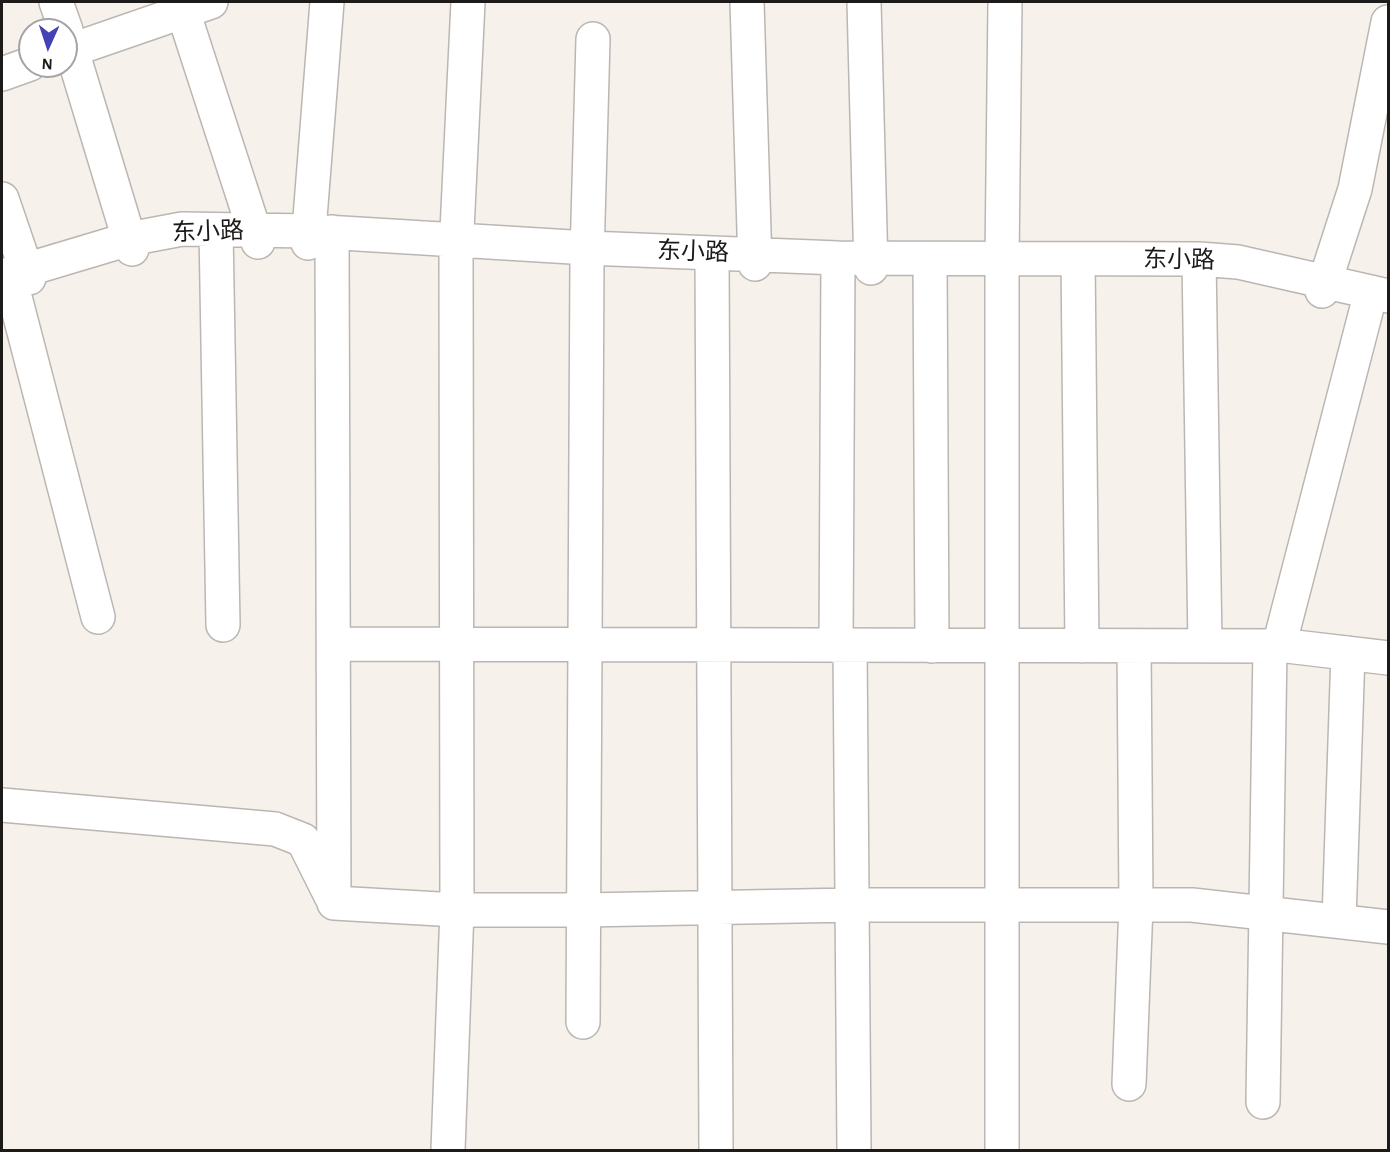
<!DOCTYPE html>
<meta charset="utf-8">
<style>
body{margin:0}
#map{position:relative;width:1390px;height:1152px;overflow:hidden;background:#f7f1ec;font-family:"Alegreya Sans",sans-serif}
canvas{display:block}
.frame{position:absolute;inset:0;border:3px solid #1d1b19;pointer-events:none}
.north{position:absolute;left:18px;top:18px;width:60px;height:60px;box-sizing:border-box;background:#fff;border:2px solid #a5a4a3;border-radius:50%;rotate:183deg;font-size:16px;font-weight:700;line-height:24px;text-align:center;color:#1d1b19}
.north::after{content:'';display:block;margin:auto;width:21px;height:27px;background:#4542b7;clip-path:polygon(50% 0,100% 100%,50% 72%,0 100%)}
</style>
<div id="map">
<canvas width="1390" height="1152"></canvas>
<div class="frame"></div>
<div class="north">N</div>
</div>
<script>
const ctx = document.querySelector('canvas').getContext('2d');
ctx.lineJoin = 'round';
function poly(rows) {
  const path = new Path2D();
  for (const r of rows) {
    path.moveTo(r[0], r[1]);
    for (let i = 2; i < r.length; i += 2) path.lineTo(r[i], r[i + 1]);
  }
  return path;
}
function strokePath(path, color, width, dash) {
  ctx.strokeStyle = color;
  ctx.lineWidth = width;
  ctx.lineCap = dash ? 'butt' : 'round';
  ctx.setLineDash(dash || []);
  ctx.stroke(path);
}
function drawText(font, color, halo, rows, align = 'center') {
  ctx.font = font + ' "Alegreya Sans","Noto Sans SC",sans-serif';
  ctx.lineWidth = 4.5;
  ctx.setLineDash([]);
  ctx.textBaseline = 'middle';
  ctx.strokeStyle = halo;
  ctx.fillStyle = color;
  for (const [text, x, y, turn = 0] of rows) {
    ctx.save();
    ctx.translate(x, y);
    ctx.rotate((+turn || 0) * Math.PI / 180);
    ctx.textAlign = isNaN(turn) ? turn : align;
    if (halo) ctx.strokeText(text, 0, 0);
    ctx.fillText(text, 0, 0);
    ctx.restore();
  }
}
const minor = poly([
 [56,2,66,30],
 [180,2,258,242],
 [747,2,755,264],
 [864,2,871,268],
 [66,31,132,249],
 [66,52,211,2],
 [2,74,30,64],
 [2,199,29,278],
 [216,230,223,625],
 [332,232,334,903],
 [308,243,327,2],
 [712,253,716,1150],
 [930,259,932,646],
 [1078,259,1082,646],
 [1199,259,1205,646],
 [9,274,98,617],
 [2,277,129,239,182,229,309,231,588,248,838,258,1199,259,1238,262,1388,296],
 [1322,291,1355,189,1388,22],
 [334,644,1287,646,1388,658],
 [836,646,838,258],
 [850,646,854,1150],
 [1279,646,1371,292],
 [2,805,275,829,303,840,331,896],
 [334,903,457,910,584,910,852,905,1192,905,1388,927],
 [1339,920,1348,653],
 [583,1022,587,257,593,39],
 [1129,1084,1136,905,1134,646],
 [1263,1102,1270,647],
 [448,1150,457,910,456,251,468,2],
 [1002,1150,1002,259,1005,2]
]);
const streetNames = [
 ["东小路",208,232,-2],
 ["东小路",693,252,2],
 ["东小路",1179,260,1]
];
strokePath(minor, '#bcb6b2', 36);
strokePath(minor, '#fff', 33);
drawText('24px', '#1d1b19', '#fff', streetNames);
</script>
